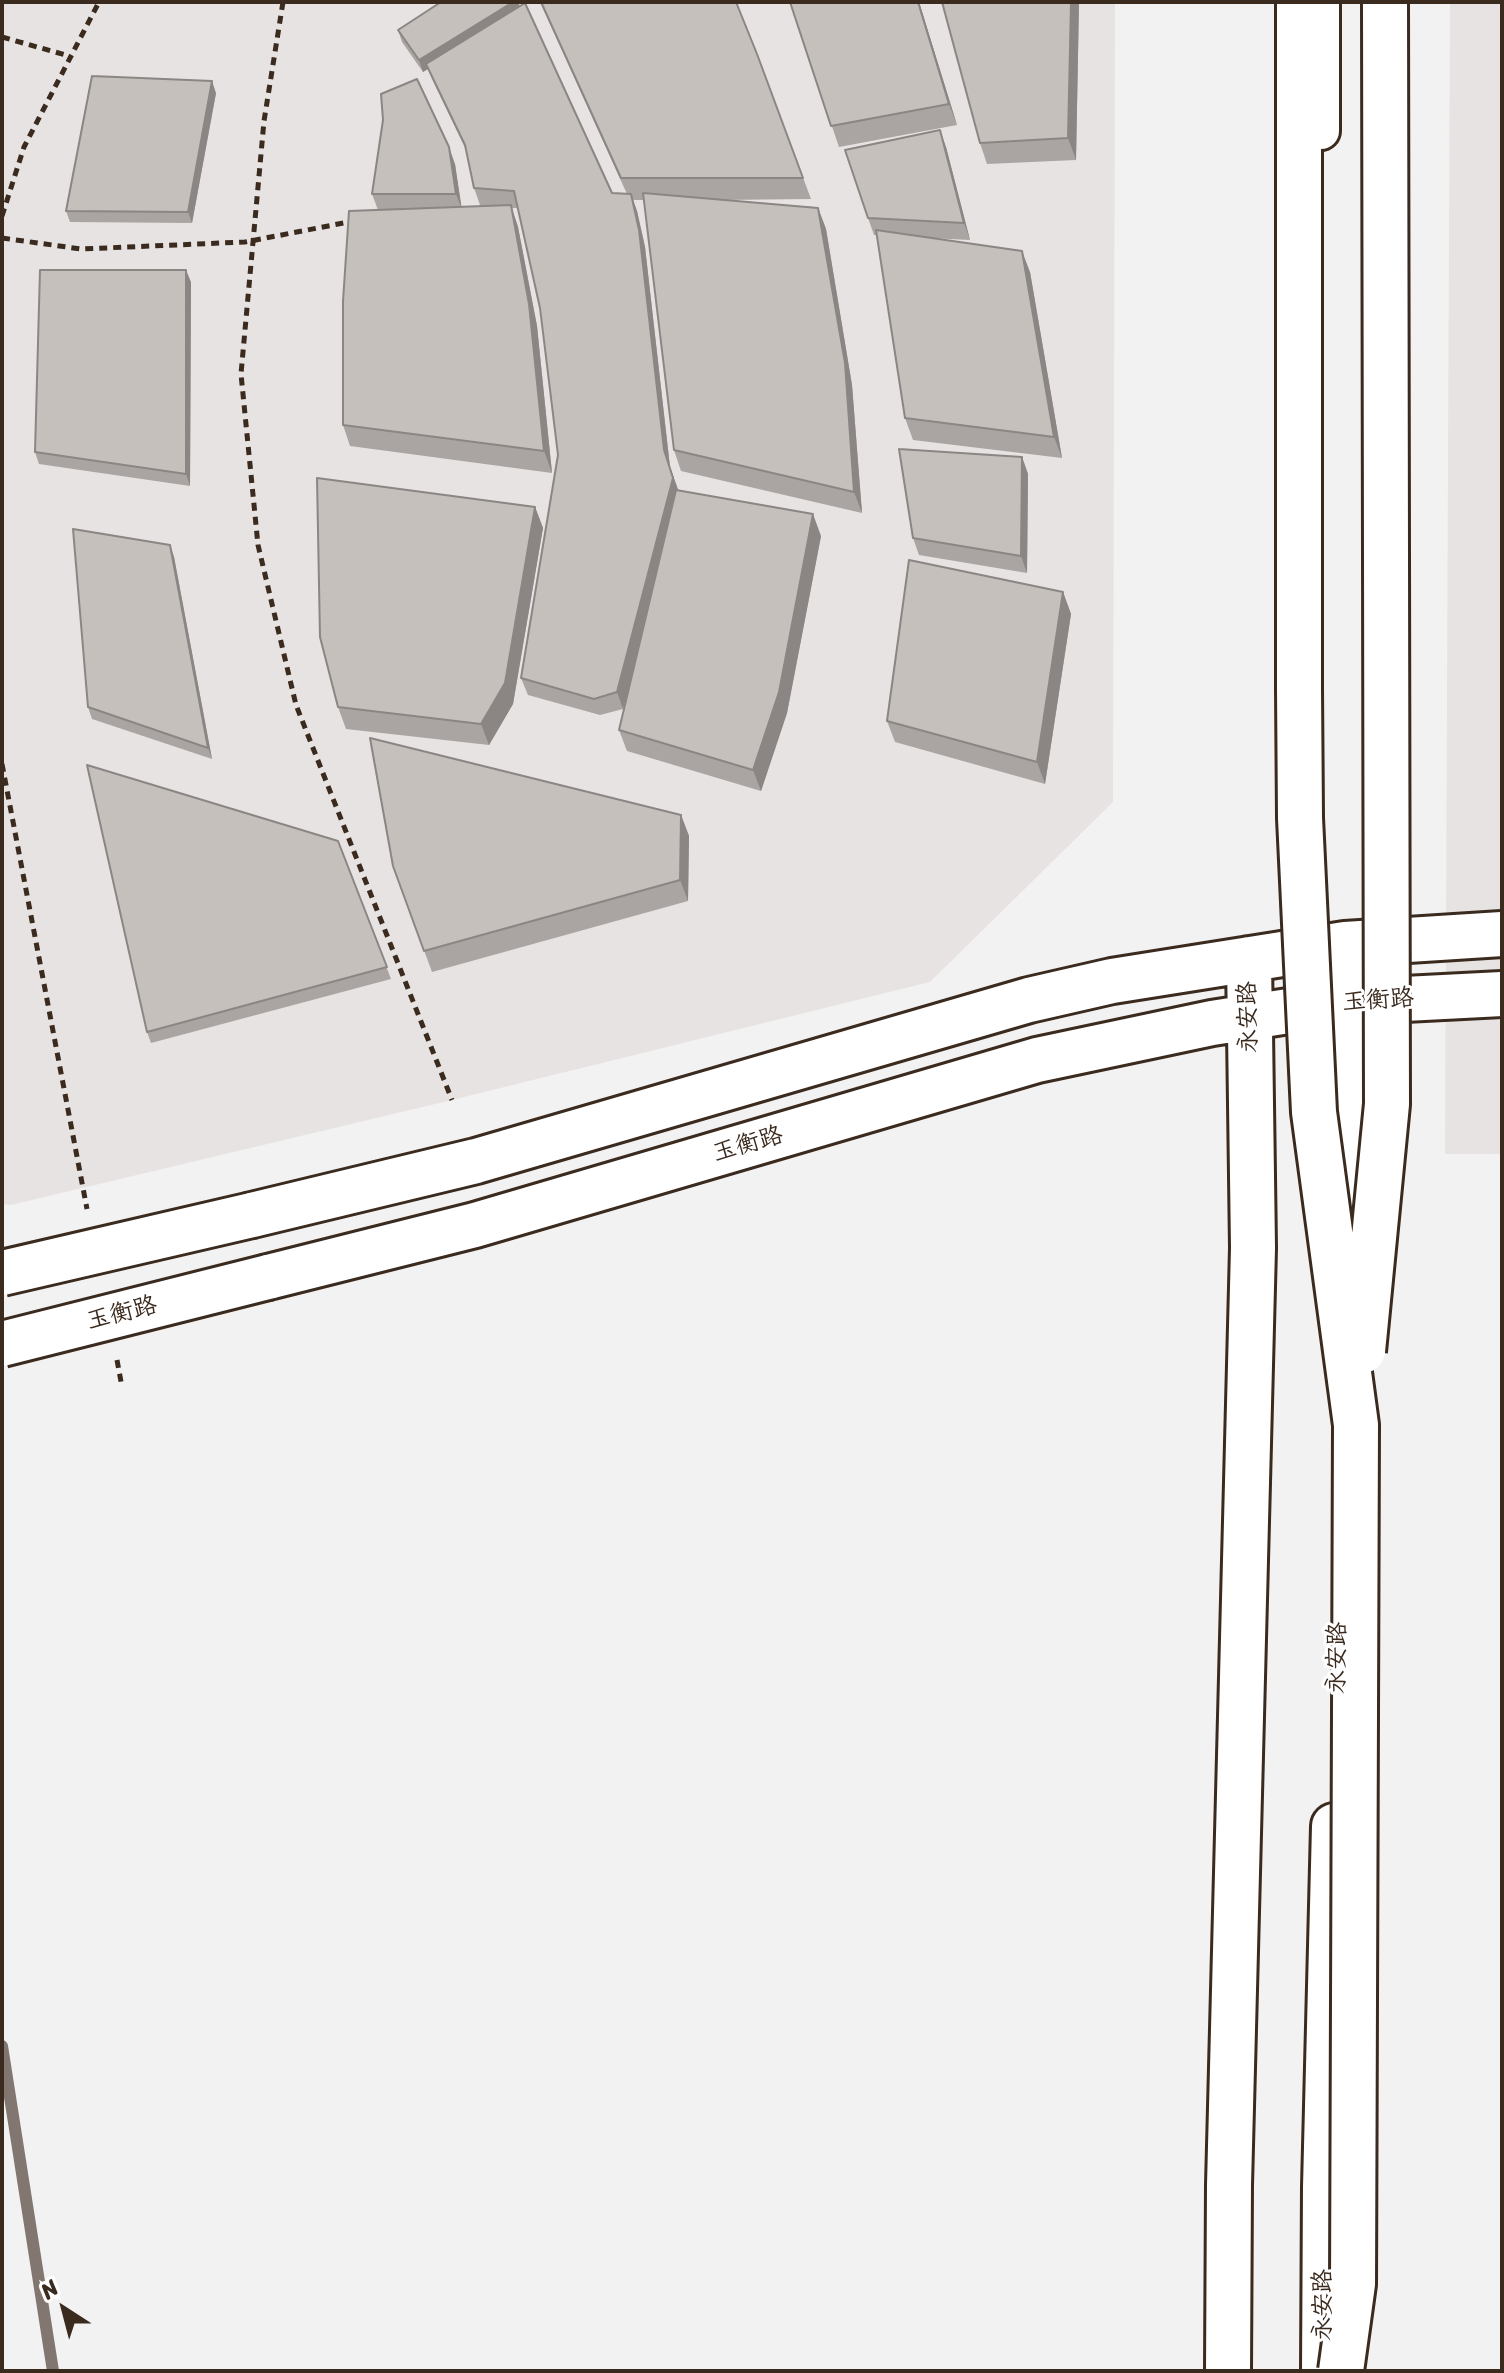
<!DOCTYPE html>
<meta charset="utf-8">
<style>
body{margin:0}
#map{position:relative;width:1504px;height:2373px;overflow:hidden;background:#f3f2f2;font-family:Sriracha,sans-serif}
canvas{display:block}
.frame{position:absolute;inset:0;border:4px solid #3b2a1e;pointer-events:none}
.north{position:absolute;left:24px;top:2269px;width:80px;height:80px;-webkit-text-stroke:6px #fff;paint-order:stroke;rotate:324deg;font-size:22px;font-weight:700;line-height:32px;text-align:center;color:#3b2a1e}
.north::after{content:'';display:block;margin:auto;width:28px;height:36px;background:#3b2a1e;clip-path:polygon(50% 0,100% 100%,50% 72%,0 100%)}
</style>
<div id="map">
<canvas width="1504" height="2373"></canvas>
<div class="frame"></div>
<div class="north">N</div>
</div>
<script>
const ctx = document.querySelector('canvas').getContext('2d');
ctx.lineJoin = 'round';
function fillPath(path, color) {
  ctx.fillStyle = color;
  ctx.fill(path, 'evenodd');
}
function poly(rows) {
  const path = new Path2D();
  for (const r of rows) {
    path.moveTo(r[0], r[1]);
    for (let i = 2; i < r.length; i += 2) path.lineTo(r[i], r[i + 1]);
  }
  return path;
}
function strokePath(path, color, width, dash) {
  ctx.strokeStyle = color;
  ctx.lineWidth = width;
  ctx.lineCap = dash ? 'butt' : 'round';
  ctx.setLineDash(dash || []);
  ctx.stroke(path);
}
function drawText(font, color, halo, rows, align = 'center') {
  ctx.font = font + ' Sriracha,"LXGW WenKai TC",sans-serif';
  ctx.lineWidth = 6;
  ctx.setLineDash([]);
  ctx.textBaseline = 'middle';
  ctx.strokeStyle = halo;
  ctx.fillStyle = color;
  for (const [text, x, y, turn = 0] of rows) {
    ctx.save();
    ctx.translate(x, y);
    ctx.rotate((+turn || 0) * Math.PI / 180);
    ctx.textAlign = isNaN(turn) ? turn : align;
    if (halo) ctx.strokeText(text, 0, 0);
    ctx.fillText(text, 0, 0);
    ctx.restore();
  }
}
const built = poly([
 [2,2,1115,2,1113,802,930,982,452,1100,11,1205,2,1204],
 [1450,2,1502,2,1502,1154,1445,1154]
]);
const stream = poly([
 [2,2046,53,2371]
]);
const path = poly([
 [283,2,264,121,241,374,258,545,296,705,452,1100],
 [2,37,69,56],
 [2,216,24,147,99,2],
 [2,764,87,1209],
 [117,1360,122,1387]
]);
const pedestrian = poly([
 [1321,131,1321,2]
]);
const tertiary = poly([
 [1345,944,1348,1261],
 [252,1215,476,1161,1029,1000,1112,981,1345,944,1502,934],
 [268,1277,475,1225,1037,1060,1212,1023,1346,1002,1502,994],
 [1228,2371,1229,2185,1253,1248,1249,959],
 [1324,2371,1325,2187,1334,1826]
]);
const secondary = poly([
 [1299,688,1299,2]
]);
const pathBridge = poly([
 [2,238,81,249,245,242,354,221]
]);
const tertiaryBridge = poly([
 [2,1273,252,1215],
 [2,1344,268,1277]
]);
const secondaryBridge = poly([
 [1299,688,1300,818,1314,1112,1356,1425,1353,2284,1341,2371],
 [1363,1351,1387,1104,1385,2]
]);
const wall = poly([
 [441,2,518,2,612,193,627,194,540,2,736,2,757,54,811,199,720,200,818,208,826,229,852,385,862,513,681,471,674,450,644,200,633,200,637,211,645,247,670,467,678,490,821,536,787,713,761,791,627,751,619,730,630,685,623,709,600,715,528,695,521,678,558,455,540,308,518,208,511,208,518,227,537,326,552,473,350,446,343,425,378,210,372,194,455,164,461,207,490,206,480,205,474,188,467,152,433,81,428,69,423,72,402,42,398,30],
 [790,2,919,2,957,125,839,147],
 [1079,2,1076,160,987,164,980,143],
 [216,93,192,223,70,222,66,211],
 [946,147,970,240,930,238,1030,272,1062,458,913,440,905,418,877,235,874,235,868,218],
 [191,282,190,486,39,464,35,452],
 [1022,457,1028,474,1027,573,919,555,913,538],
 [535,507,543,528,513,704,489,745,346,729,338,707],
 [170,545,174,557,212,759,92,719,88,707],
 [1063,592,1071,614,1045,784,895,742,887,721],
 [681,815,689,836,688,901,432,972,393,866],
 [338,841,391,979,151,1043,147,1032]
]);
const shadedWall = poly([
 [513,2,518,2,521,11,423,72,419,60],
 [918,2,919,2,957,125,949,104],
 [1071,2,1079,2,1076,160,1068,138],
 [212,81,216,93,192,223,188,212],
 [940,130,946,147,970,240,964,223],
 [449,147,455,164,462,210,456,194],
 [631,194,637,211,645,247,670,467,680,495,623,709,617,692,664,450],
 [511,205,518,227,537,326,552,473,544,451],
 [818,208,826,229,852,385,862,513,854,492],
 [1022,251,1030,272,1062,458,1054,437],
 [186,270,191,282,190,486,186,474],
 [1022,457,1028,474,1027,573,1021,556],
 [535,507,543,528,513,704,489,745,481,724],
 [813,514,821,536,787,713,761,791,753,770],
 [170,545,174,557,212,759,208,748],
 [1063,592,1071,614,1045,784,1037,762],
 [681,815,689,836,688,901,680,880]
]);
const building = poly([
 [441,2,513,2,419,60,398,30,441,2],
 [541,2,736,2,757,54,803,178,621,178,541,2],
 [790,2,918,2,949,104,831,126,790,2],
 [942,2,1071,2,1068,138,980,143,942,2],
 [525,3,612,193,631,194,639,230,664,450,673,478,617,692,594,699,521,678,558,455,540,308,514,191,474,188,465,145,426,64,525,3],
 [92,76,212,81,188,212,66,211,92,76],
 [417,79,449,147,456,194,372,194,383,120,381,94,417,79],
 [940,130,964,223,868,218,845,150,940,130],
 [643,193,818,208,845,363,854,492,674,450,643,193],
 [511,205,529,304,544,451,343,425,343,301,349,211,511,205],
 [876,230,1022,251,1054,437,905,418,876,230],
 [40,270,186,270,186,474,35,452,40,270],
 [899,449,1022,457,1021,556,913,538,899,449],
 [317,478,535,507,505,683,481,724,338,707,320,637,317,478],
 [676,490,813,514,779,692,753,770,619,730,676,490],
 [73,529,170,545,208,748,88,707,73,529],
 [909,560,1063,592,1037,762,887,721,909,560],
 [370,738,681,815,680,880,424,951,393,866,370,738],
 [87,765,338,841,387,967,147,1032,87,765]
]);
const streetNames = [
 ["玉衡路",1378,1001,-4],
 ["永安路",1249,1017,-91],
 ["玉衡路",748,1145,-16],
 ["玉衡路",122,1314,-14],
 ["永安路",1338,1658,-89],
 ["永安路",1324,2305,-90]
];
fillPath(built, '#e6e3e2');
strokePath(stream, '#827770', 12);
strokePath(pedestrian, '#3b2a1e', 42);
strokePath(tertiary, '#3b2a1e', 50);
strokePath(secondary, '#3b2a1e', 50);
strokePath(path, '#3b2a1e', 5, [8, 6]);
strokePath(pedestrian, '#fff', 36);
strokePath(tertiary, '#fff', 44);
strokePath(secondary, '#fff', 44);
strokePath(tertiaryBridge, '#3b2a1e', 50, []);
strokePath(secondaryBridge, '#3b2a1e', 50, []);
strokePath(pathBridge, '#3b2a1e', 5, [8, 6]);
strokePath(tertiaryBridge, '#fff', 44);
strokePath(secondaryBridge, '#fff', 44);
fillPath(wall, '#aaa5a3');
fillPath(shadedWall, '#8b8684');
fillPath(building, '#c6c0bd');
strokePath(building, '#8b8684', 2);
drawText('24px', '#3b2a1e', '#fff', streetNames);
</script>
